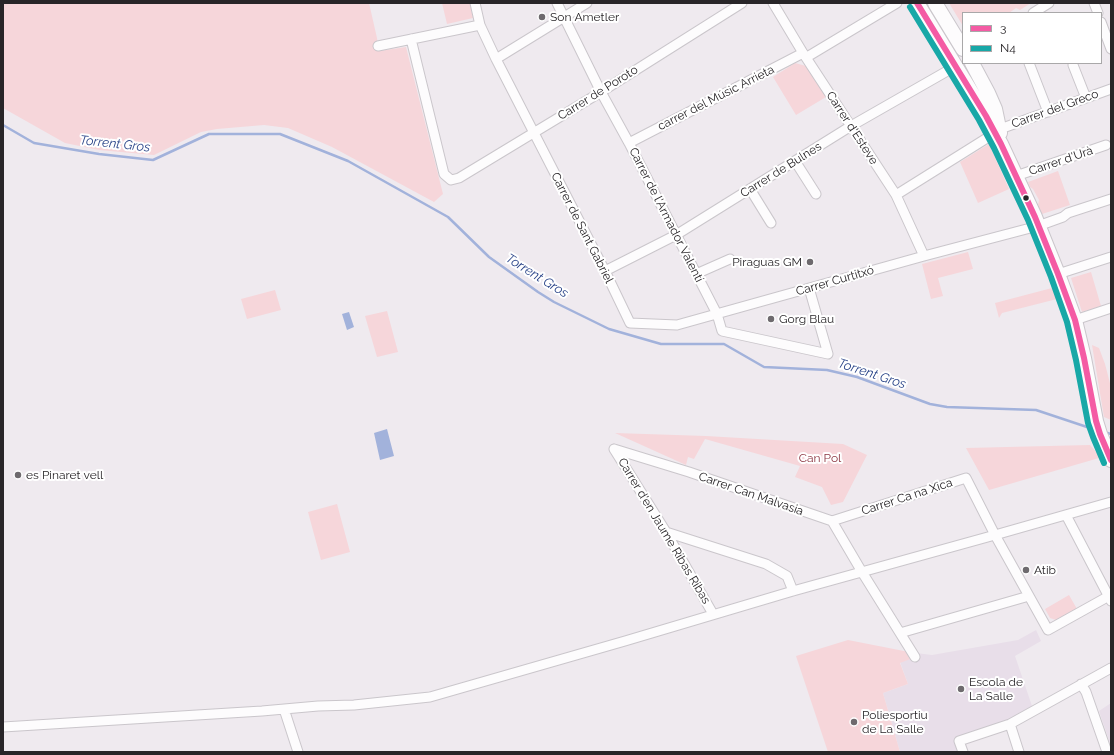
<!DOCTYPE html>
<meta charset="utf-8">
<style>
body{margin:0}
#map{position:relative;width:1114px;height:755px;overflow:hidden;background:#efeaef;font-family:Raleway,sans-serif}
canvas{display:block}
.frame{position:absolute;inset:0;border:4px solid #282528;pointer-events:none}
.legend{position:absolute;left:962px;top:12px;width:140px;height:52px;box-sizing:border-box;background:#fff;border:1px solid #a9a8a9;margin:0;padding:5px 7px;list-style:none;font-size:12px;color:#282528}
.legend li{display:flex;align-items:center;gap:8px;height:20px}
.legend b{width:20px;border:1px solid #a9a8a9}
</style>
<div id="map">
<canvas width="1114" height="755"></canvas>
<div class="frame"></div>
<ul class="legend">
<li><b style="height:5px;background:#f45ba4"></b>3</li>
<li><b style="height:5px;background:#18a8a7"></b>N4</li>
</ul>
</div>
<script>
const ctx = document.querySelector('canvas').getContext('2d');
ctx.lineJoin = 'round';
function fillPath(path, color) {
  ctx.fillStyle = color;
  ctx.fill(path, 'evenodd');
}
function poly(rows) {
  const path = new Path2D();
  for (const r of rows) {
    path.moveTo(r[0], r[1]);
    for (let i = 2; i < r.length; i += 2) path.lineTo(r[i], r[i + 1]);
  }
  return path;
}
function strokePath(path, color, width, dash) {
  ctx.strokeStyle = color;
  ctx.lineWidth = width;
  ctx.lineCap = dash ? 'butt' : 'round';
  ctx.setLineDash(dash || []);
  ctx.stroke(path);
}
function drawText(font, color, halo, rows, align = 'center') {
  ctx.font = font + ' Raleway,sans-serif';
  ctx.lineWidth = 4;
  ctx.setLineDash([]);
  ctx.textBaseline = 'middle';
  ctx.strokeStyle = halo;
  ctx.fillStyle = color;
  for (const [text, x, y, turn = 0] of rows) {
    ctx.save();
    ctx.translate(x, y);
    ctx.rotate((+turn || 0) * Math.PI / 180);
    ctx.textAlign = isNaN(turn) ? turn : align;
    if (halo) ctx.strokeText(text, 0, 0);
    ctx.fillText(text, 0, 0);
    ctx.restore();
  }
}
const built = poly([
 [1036,630,1041,641,1015,656,1032,706,1007,721,957,740,961,752,900,752,883,693,908,684,900,662,918,656,916,653,932,655,1018,640],
 [1111,703,1111,746,1099,711]
]);
const green = poly([
 [3,3,369,3,377,38,378,46,379,51,406,47,443,194,434,202,332,147,288,128,264,125,217,129,201,132,154,155,99,150,65,143,3,108],
 [442,3,470,3,473,18,447,24],
 [949,3,1031,3,1020,10,1016,8,1009,13,963,13,963,26],
 [795,63,806,66,826,97,796,115,773,77],
 [989,144,1009,189,978,203,960,162],
 [1058,171,1070,205,1042,214,1038,205,1039,200,1033,189,1030,187,1028,182],
 [968,252,973,269,938,278,943,296,931,299,922,264],
 [1091,272,1101,306,1082,312,1071,278],
 [1052,288,1057,299,1002,313,999,318,995,303],
 [275,290,281,310,247,319,241,299],
 [387,311,398,352,377,357,365,316],
 [1092,345,1099,348,1105,364,1111,387,1111,420,1104,417],
 [615,433,706,436,843,444,867,455,843,502,831,505,822,487,795,477,800,466,705,439,694,459,688,457,686,465],
 [1090,445,1099,455,1099,458,989,490,966,448],
 [337,504,350,552,321,560,308,512],
 [1069,595,1077,609,1056,620,1050,618,1045,609],
 [848,640,909,652,913,658,900,663,908,684,883,693,900,752,828,752,796,656]
]);
const water = poly([
 [349,312,354,327,347,330,342,314],
 [387,429,394,456,380,460,374,433]
]);
const stream = poly([
 [3,125,34,143,99,154,153,160,209,134,280,134,348,161,448,217,489,257,538,292,554,302,609,329,661,344,724,344,764,367,827,370,857,377,930,404,947,407,1036,410,1093,429],
 [1104,432,1111,434]
]);
const minor = poly([
 [475,3,480,25,496,59,605,271,630,323,677,325,924,256,1038,226,1063,217,1068,213,1111,199],
 [557,3,601,92,629,143,717,314,722,331,828,354,809,288],
 [773,3,803,53,896,195,924,256],
 [1094,3,1098,13],
 [1033,13,1049,3],
 [1101,22,1111,49],
 [411,39,444,174,451,180,459,178,601,92,742,3],
 [378,46,480,25],
 [807,57,897,3],
 [496,59,587,3],
 [1029,63,1048,112],
 [1073,65,1086,98],
 [1000,129,1111,89],
 [629,143,803,53],
 [795,161,816,194],
 [1016,176,1106,145],
 [750,189,771,223],
 [896,195,995,133],
 [605,271,676,235,851,126,956,66],
 [696,274,730,259],
 [1058,274,1111,257],
 [1075,320,1111,308],
 [614,449,689,472,832,521,862,572,915,657],
 [614,449,666,532,713,614],
 [1066,515,1111,601],
 [832,521,966,478,995,535,1048,630,1109,596],
 [666,532,766,564,787,576,793,591],
 [900,633,1029,596],
 [1081,684,1086,692,1107,752],
 [284,709,298,752],
 [1010,724,1019,752],
 [3,727,262,711,318,706,354,705,430,697,625,641,793,591,995,535,1111,502],
 [963,752,959,741,1010,724,1111,668]
]);
const primary = poly([
 [917,3,986,116,1001,144,1035,217,1058,274,1075,320,1084,358,1096,421,1100,434,1111,460],
 [935,3,963,49],
 [972,63,988,93,995,109,1000,133]
]);
const bus1 = poly([
 [917,3,986,116,1001,144,1035,217,1058,274,1075,320,1084,358,1096,421,1100,434,1111,460]
]);
const bus2 = poly([
 [910,7,979,120,994,148,1028,220,1051,277,1067,322,1076,360,1088,423,1093,437,1104,463]
]);
const markers = [
 [542,17,4,"#6e6a6e"],
 [1026,198,3.5,"#282528"],
 [810,262,4,"#6e6a6e"],
 [771,319,4,"#6e6a6e"],
 [18,475,4,"#6e6a6e"],
 [1026,570,4,"#6e6a6e"],
 [961,689,4,"#6e6a6e"],
 [854,722,4,"#6e6a6e"]
];
const poiNames = [
 ["Son Ametler",550,17],
 ["Piraguas GM",802,262,"right"],
 ["Gorg Blau",779,319],
 ["es Pinaret vell",26,475],
 ["Atib",1034,570],
 ["Escola de",969,682],
 ["La Salle",969,696],
 ["Poliesportiu",862,715],
 ["de La Salle",862,729]
];
const streetNames = [
 ["Carrer de Poroto",598,93,-32],
 ["carrer del Músic Arrieta",716,98,-27],
 ["Carrer del Greco",1055,109,-20],
 ["Carrer d'Esteve",852,128,57],
 ["Carrer d'Urà",1061,161,-19],
 ["Carrer de Bulnes",781,170,-32],
 ["Carrer de l'Armador Valentí",666,215,63],
 ["Carrer de Sant Gabriel",582,228,63],
 ["Carrer Curtitxó",835,281,-16],
 ["Carrer Can Malvasia",751,494,19],
 ["Carrer Ca na Xica",907,497,-18],
 ["Carrer d'en Jaume Ribas Ribas",664,531,59]
];
const parkNames = [
 ["Can Pol",820,458]
];
const waterNames = [
 ["Torrent Gros",115,144,6],
 ["Torrent Gros",537,276,32],
 ["Torrent Gros",872,374,18]
];
fillPath(built, '#e8dee9');
fillPath(green, '#f6d6da');
fillPath(water, '#a2b2db');
strokePath(stream, '#a2b2db', 2.5);
strokePath(minor, '#cac6cb', 11);
strokePath(primary, '#cac6cb', 16);
strokePath(minor, '#fdfcfd', 9);
strokePath(primary, '#fdfcfd', 14);
strokePath(bus1, '#f45ba4', 6);
strokePath(bus2, '#18a8a7', 6);
for (const [x, y, r, color] of markers) {
  const dot = new Path2D();
  dot.arc(x, y, r, 0, 2 * Math.PI);
  ctx.fillStyle = color;
  ctx.fill(dot);
  strokePath(dot, '#fff', 1.5);
}
drawText('12px', '#282528', '#fff', poiNames, 'left');
drawText('12px', '#282528', '#fff', streetNames);
drawText('12px', '#8b3440', '#fff', parkNames);
drawText('italic 13px', '#2b4589', '#fff', waterNames);
</script>
